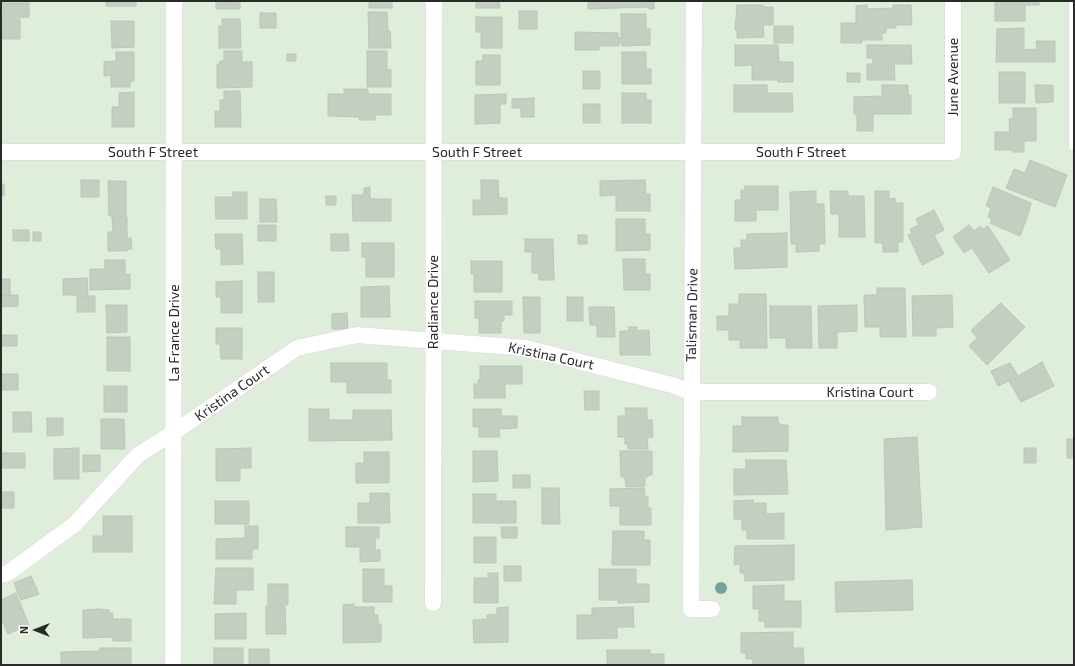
<!DOCTYPE html>
<style>
body{margin:0}
#map{position:relative;width:1075px;height:666px;overflow:hidden;background:#dfeddb;font-family:"Exo 2",sans-serif}
canvas{display:block}
.frame{position:absolute;inset:0;border:2px solid #2a2a2a;pointer-events:none}
.north{position:absolute;left:16px;top:610px;width:40px;height:40px;-webkit-text-stroke:3px #fff;paint-order:stroke;rotate:270deg;font-size:11px;font-weight:700;line-height:16px;text-align:center;color:#2a2a2a}
.north::after{content:'';display:block;margin:auto;width:14px;height:18px;background:#2a2a2a;clip-path:polygon(50% 0,100% 100%,50% 72%,0 100%)}
</style>
<div id="map">
<canvas width="1075" height="666"></canvas>
<div class="frame"></div>
<div class="north">N</div>
</div>
<script>
const ctx = document.querySelector('canvas').getContext('2d');
ctx.lineJoin = 'round';
function fillPath(path, color) {
  ctx.fillStyle = color;
  ctx.fill(path, 'evenodd');
}
function poly(rows) {
  const path = new Path2D();
  for (const r of rows) {
    path.moveTo(r[0], r[1]);
    for (let i = 2; i < r.length; i += 2) path.lineTo(r[i], r[i + 1]);
  }
  return path;
}
function strokePath(path, color, width, dash) {
  ctx.strokeStyle = color;
  ctx.lineWidth = width;
  ctx.lineCap = dash ? 'butt' : 'round';
  ctx.setLineDash(dash || []);
  ctx.stroke(path);
}
function drawText(font, color, halo, rows, align = 'center') {
  ctx.font = font + ' "Exo 2",sans-serif';
  ctx.lineWidth = 3.5;
  ctx.setLineDash([]);
  ctx.textBaseline = 'middle';
  ctx.strokeStyle = halo;
  ctx.fillStyle = color;
  for (const [text, x, y, turn = 0] of rows) {
    ctx.save();
    ctx.translate(x, y);
    ctx.rotate((+turn || 0) * Math.PI / 180);
    ctx.textAlign = isNaN(turn) ? turn : align;
    if (halo) ctx.strokeText(text, 0, 0);
    ctx.fillText(text, 0, 0);
    ctx.restore();
  }
}
const building = poly([
 [106,1,136,1,136,6,106,6,106,1],
 [216,1,240,1,240,9,216,9,216,1],
 [369,1,392,1,392,8,369,8,369,1],
 [476,1,499,1,500,8,476,8,476,1],
 [588,1,654,1,654,9,649,9,649,7,588,9,588,1],
 [997,1,1039,1,1039,5,1025,5,1025,21,995,21,995,3,997,3,997,1],
 [3,3,29,3,29,17,3,18,3,3],
 [737,5,763,5,763,7,773,7,773,25,763,25,764,37,737,38,737,30,735,30,737,5],
 [867,5,867,9,893,8,893,5,911,5,912,25,896,25,896,28,886,28,886,33,882,33,882,40,862,40,862,43,841,43,841,23,856,23,856,6,867,5],
 [519,11,537,11,537,29,519,29,519,11],
 [368,12,387,12,388,31,390,31,391,48,369,48,368,12],
 [260,13,276,13,276,28,260,28,260,13],
 [621,14,646,14,646,29,650,29,650,45,622,46,622,43,619,43,619,46,599,46,599,50,575,50,575,32,618,33,618,38,621,38,621,14],
 [476,17,502,17,502,48,481,48,481,32,476,32,476,17],
 [2,19,20,19,20,39,2,39,2,19],
 [222,19,240,19,241,48,219,48,219,26,222,26,222,19],
 [111,21,134,21,134,47,112,48,111,21],
 [774,26,793,26,793,43,774,43,774,26],
 [1024,28,1024,50,1037,49,1036,41,1055,41,1055,62,996,62,997,29,1024,28],
 [735,45,778,45,779,62,793,62,793,82,778,82,778,80,752,80,752,65,735,66,735,45],
 [867,45,911,45,912,64,894,64,895,80,867,80,867,64,873,64,873,58,867,58,867,45],
 [224,51,242,51,242,62,252,62,252,87,217,88,217,64,220,64,220,61,224,61,224,51],
 [367,51,387,51,387,70,391,70,391,87,367,87,367,51],
 [116,52,134,52,134,81,130,81,130,87,111,87,111,75,104,76,104,62,116,61,116,52],
 [622,52,646,52,646,69,651,69,651,84,622,84,622,52],
 [287,54,296,54,296,61,287,61,287,54],
 [483,55,500,55,500,85,476,85,476,61,483,61,483,55],
 [583,71,600,71,600,89,583,89,583,71],
 [999,72,1025,72,1025,103,999,103,999,72],
 [847,73,860,73,860,82,847,82,847,73],
 [734,85,767,85,767,93,792,93,793,112,734,112,734,85],
 [882,85,908,85,908,95,911,95,911,114,873,114,873,131,857,131,857,114,854,114,854,97,882,96,882,85],
 [1035,85,1053,85,1053,102,1036,103,1035,85],
 [344,89,368,89,368,94,391,94,391,115,375,115,375,120,359,120,359,117,328,116,328,94,344,94,344,89],
 [224,91,240,91,241,127,215,127,215,111,220,111,220,100,224,100,224,91],
 [134,92,134,127,112,127,112,107,119,107,119,93,134,92],
 [622,93,646,93,646,100,651,100,651,123,622,123,622,93],
 [506,94,506,104,500,104,500,123,475,124,475,95,506,94],
 [534,98,534,117,521,117,521,108,512,108,512,99,534,98],
 [583,104,600,104,600,123,583,123,583,104],
 [1013,108,1036,108,1036,141,1024,141,1024,152,1013,152,1013,150,995,150,995,132,1010,132,1009,119,1013,119,1013,108],
 [1030,160,1067,175,1055,207,1006,188,1014,169,1025,173,1030,160],
 [81,180,99,180,99,197,81,197,81,180],
 [481,180,498,180,499,198,507,198,507,214,473,215,473,200,481,200,481,180],
 [645,180,646,194,650,194,650,211,616,211,616,195,600,196,600,181,645,180],
 [108,181,126,181,126,216,109,216,108,181],
 [1,184,4,184,4,196,1,196,1,184],
 [745,186,778,186,778,210,756,210,756,221,735,221,735,200,741,200,741,190,745,190,745,186],
 [370,187,370,199,391,199,391,221,353,221,352,195,364,195,364,188,370,187],
 [993,187,1031,203,1029,212,1020,236,990,223,992,219,988,217,991,208,986,206,993,187],
 [816,191,816,204,824,204,825,244,819,244,819,251,796,252,796,244,791,244,790,192,816,191],
 [830,191,848,191,848,196,864,196,865,237,839,237,839,214,831,214,830,191],
 [875,191,889,191,889,199,895,198,895,203,903,203,903,242,898,242,898,252,883,252,883,243,875,243,875,191],
 [233,192,247,192,247,219,216,219,215,197,233,197,233,192],
 [326,196,336,196,336,205,326,205,326,196],
 [260,199,276,199,277,222,260,222,260,199],
 [934,210,944,230,934,235,944,254,922,265,908,235,912,233,910,229,919,225,916,219,934,210],
 [112,217,127,217,127,238,131,238,132,249,127,249,127,251,108,251,108,232,113,232,112,217],
 [616,219,645,219,645,234,650,234,650,250,616,251,616,219],
 [258,225,276,225,276,241,258,241,258,225],
 [969,225,974,231,980,226,983,229,988,226,1010,260,989,273,972,248,964,253,953,237,969,225],
 [13,230,29,230,29,241,13,241,13,230],
 [33,232,41,232,41,241,33,241,33,232],
 [787,233,787,267,735,269,734,248,741,248,741,240,747,240,747,234,787,233],
 [215,234,242,234,243,264,221,265,221,249,216,249,215,234],
 [331,234,348,234,349,251,331,251,331,234],
 [578,235,587,235,587,244,578,244,578,235],
 [525,239,553,239,554,280,539,280,539,273,532,273,532,252,525,252,525,239],
 [362,243,394,243,394,277,366,277,366,257,362,257,362,243],
 [623,259,645,259,645,274,650,274,650,290,624,290,623,259],
 [105,260,125,260,125,275,130,274,130,289,90,290,90,269,105,269,105,260],
 [471,261,502,261,502,292,474,292,474,274,471,274,471,261],
 [258,272,274,272,274,302,258,302,258,272],
 [87,278,88,295,63,295,63,279,87,278],
 [1,279,10,279,10,295,1,295,1,279],
 [242,281,242,313,221,313,221,297,216,297,216,282,242,281],
 [389,286,390,317,361,317,361,287,389,286],
 [877,288,905,288,906,337,880,337,880,327,865,327,864,295,877,295,877,288],
 [739,294,766,294,767,348,740,348,740,340,729,340,729,330,717,330,717,316,729,316,729,304,739,304,739,294],
 [1,295,18,295,18,306,1,307,1,295],
 [952,295,953,327,936,328,936,336,913,336,912,296,952,295],
 [77,296,95,296,95,312,77,312,77,296],
 [523,297,540,297,540,333,524,333,523,297],
 [567,297,583,297,583,321,567,321,567,297],
 [475,301,512,301,512,315,504,315,504,321,501,321,501,333,479,333,479,318,475,318,475,301],
 [1001,303,1025,327,987,365,969,346,977,338,971,330,1001,303],
 [106,305,127,305,127,332,107,333,106,305],
 [857,305,857,331,837,332,837,348,819,348,818,306,857,305],
 [770,306,811,306,812,348,786,348,786,338,770,338,770,306],
 [589,307,614,307,615,337,597,337,597,325,590,325,589,307],
 [347,313,348,329,332,329,332,314,347,313],
 [629,327,637,327,637,331,649,330,650,355,620,355,620,331,629,331,629,327],
 [216,328,242,328,242,359,221,359,220,344,216,344,216,328],
 [1,335,17,335,17,346,1,346,1,335],
 [107,337,130,337,130,371,107,371,107,337],
 [1042,362,1054,386,1021,402,1009,381,998,386,991,371,1010,363,1018,376,1042,362],
 [331,363,387,363,387,380,391,380,391,393,347,393,347,382,331,382,331,363],
 [480,366,522,366,522,384,505,384,505,398,474,398,474,384,478,384,478,380,480,380,480,366],
 [2,374,18,374,18,390,2,390,2,374],
 [104,386,127,386,127,412,104,412,104,386],
 [584,391,599,391,599,410,585,410,584,391],
 [625,408,647,408,647,420,652,420,653,437,647,438,648,449,628,449,628,444,625,444,625,437,618,437,618,416,626,416,625,408],
 [309,409,329,409,329,420,353,420,353,410,391,410,392,440,309,441,309,409],
 [473,409,501,409,501,416,517,416,517,428,499,429,500,437,479,437,479,427,473,427,473,409],
 [13,412,31,412,32,432,13,432,13,412],
 [742,417,778,417,778,422,781,425,788,425,788,451,733,452,733,426,742,426,742,417],
 [47,418,63,418,63,435,47,436,47,418],
 [101,419,124,419,125,449,101,449,101,419],
 [917,437,922,527,886,530,884,439,917,437],
 [1067,439,1074,439,1074,458,1067,458,1067,439],
 [79,448,79,479,54,479,54,449,79,448],
 [251,448,251,468,240,468,240,481,216,481,216,449,251,448],
 [1024,448,1036,448,1036,463,1024,463,1024,448],
 [473,451,497,451,498,481,473,482,473,451],
 [620,451,652,451,652,475,648,475,648,477,645,477,645,486,626,487,625,477,621,477,620,451],
 [364,452,389,452,389,483,356,483,356,463,364,463,364,452],
 [1,453,25,453,25,468,1,468,1,453],
 [83,455,100,455,100,471,83,472,83,455],
 [746,460,786,460,788,494,734,495,734,469,746,469,746,460],
 [513,475,530,475,530,488,513,488,513,475],
 [542,488,559,488,560,524,542,524,542,488],
 [644,488,645,497,648,497,648,508,651,508,651,525,620,525,620,506,610,506,610,489,644,488],
 [1,492,14,492,14,508,1,508,1,492],
 [370,493,389,493,390,523,358,523,358,503,370,503,370,493],
 [473,494,496,494,496,501,516,501,516,523,473,523,473,494],
 [753,500,753,503,766,503,766,514,784,513,784,539,747,539,747,530,742,530,742,519,734,519,734,501,753,500],
 [215,501,249,501,249,524,215,524,215,501],
 [103,516,132,516,132,552,93,552,93,536,103,536,103,516],
 [245,526,258,526,258,549,252,549,252,559,216,559,216,539,245,538,245,526],
 [346,527,379,527,379,538,375,538,375,550,380,550,380,561,360,562,360,547,346,547,346,527],
 [501,527,517,527,517,538,502,538,501,527],
 [613,531,644,531,644,540,650,540,650,565,612,565,613,531],
 [474,537,496,537,496,563,474,563,474,537],
 [794,545,794,580,745,581,744,573,740,573,740,564,734,565,735,546,794,545],
 [504,566,521,566,521,581,504,581,504,566],
 [216,568,253,568,253,590,236,590,236,604,214,604,216,568],
 [363,569,384,569,384,586,392,586,392,602,363,602,363,569],
 [599,569,636,569,636,584,649,584,649,602,618,603,618,600,599,600,599,569],
 [488,573,498,573,498,603,474,603,474,578,488,578,488,573],
 [31,576,39,594,21,600,14,583,31,576],
 [912,580,913,610,836,612,835,582,912,580],
 [268,584,288,584,288,605,268,605,268,584],
 [784,585,784,601,801,601,801,627,765,627,765,621,759,621,759,609,753,609,753,586,784,585],
 [16,593,29,625,8,634,1,618,1,600,16,593],
 [354,604,354,607,374,607,374,615,378,615,378,624,381,624,381,642,343,643,343,605,354,604],
 [266,606,285,606,286,634,266,634,266,606],
 [508,607,508,642,474,643,473,620,487,619,487,615,497,614,497,608,508,607],
 [633,607,634,627,617,627,617,638,577,639,577,615,592,615,592,608,633,607],
 [98,609,109,610,109,613,113,613,113,619,131,619,131,641,113,641,113,637,83,638,83,610,98,609],
 [246,613,246,639,215,639,215,614,246,613],
 [793,632,793,648,803,648,804,665,753,665,753,659,746,659,746,653,741,653,741,633,793,632],
 [100,648,131,648,131,665,61,665,61,652,100,651,100,648],
 [214,648,243,648,243,665,214,665,214,648],
 [249,649,269,649,269,665,249,665,249,649],
 [607,650,650,650,650,654,664,654,664,665,607,665,607,650]
]);
const service = poly([
 [1073,1,1073,146,1074,146]
]);
const minor = poly([
 [694,1,691,609,712,609],
 [1,152,953,152,953,1],
 [1,575,8,573,75,524,138,455,173,433,297,348,357,335,526,348,672,385,691,392,929,392],
 [433,603,434,1],
 [173,665,174,1]
]);
const trees = [
 [721,588]
];
const streetNames = [
 ["June Avenue",953,77,-90],
 ["South F Street",153,152],
 ["South F Street",477,152],
 ["South F Street",801,152],
 ["Radiance Drive",433,302,-90],
 ["Talisman Drive",692,315,-89],
 ["La France Drive",174,333,-90],
 ["Kristina Court",551,356,12],
 ["Kristina Court",870,392],
 ["Kristina Court",232,393,-35]
];
fillPath(building, '#c3cfc1');
strokePath(building, '#b7c8b5', 1);
strokePath(service, '#e3d0e3', 9);
strokePath(minor, '#e3d0e3', 17);
strokePath(service, '#fff', 8);
strokePath(minor, '#fff', 16);
ctx.fillStyle = '#71a49d';
for (const [x, y] of trees) {
  ctx.beginPath();
  ctx.arc(x, y, 6, 0, 2 * Math.PI);
  ctx.fill();
}
drawText('14px', '#2a2a2a', '#fff', streetNames);
</script>
